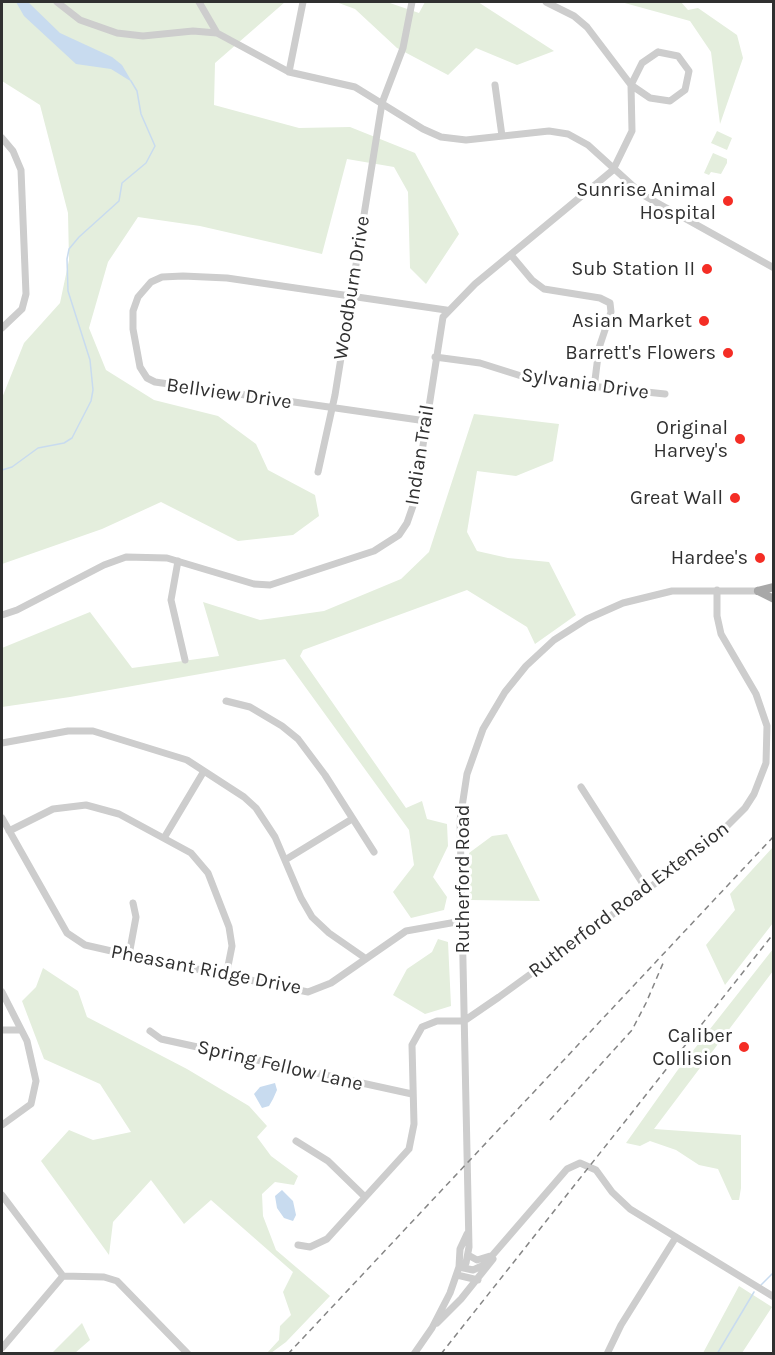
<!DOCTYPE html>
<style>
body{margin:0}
#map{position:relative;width:775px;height:1355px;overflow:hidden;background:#fff;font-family:Karla,sans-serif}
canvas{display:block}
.frame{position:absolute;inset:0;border:3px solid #303030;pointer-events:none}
</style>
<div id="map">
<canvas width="775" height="1355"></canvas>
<div class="frame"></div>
</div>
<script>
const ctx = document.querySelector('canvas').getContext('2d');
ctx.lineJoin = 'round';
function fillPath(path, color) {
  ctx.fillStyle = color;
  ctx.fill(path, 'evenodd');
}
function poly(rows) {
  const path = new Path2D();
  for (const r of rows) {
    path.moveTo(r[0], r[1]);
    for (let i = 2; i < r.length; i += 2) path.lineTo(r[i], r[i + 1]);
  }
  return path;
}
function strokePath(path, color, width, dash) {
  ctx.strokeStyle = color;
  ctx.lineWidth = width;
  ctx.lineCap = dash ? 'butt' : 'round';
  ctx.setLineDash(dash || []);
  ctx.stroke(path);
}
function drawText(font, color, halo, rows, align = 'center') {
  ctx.font = font + ' Karla,sans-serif';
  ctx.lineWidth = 6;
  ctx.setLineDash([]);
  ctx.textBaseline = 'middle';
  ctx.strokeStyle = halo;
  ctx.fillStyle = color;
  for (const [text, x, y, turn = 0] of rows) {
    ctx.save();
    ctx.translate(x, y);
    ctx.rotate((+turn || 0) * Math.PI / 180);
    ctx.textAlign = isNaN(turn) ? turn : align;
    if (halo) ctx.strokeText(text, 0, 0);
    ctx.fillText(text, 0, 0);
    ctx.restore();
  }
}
const green = poly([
 [2,2,285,2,215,63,214,105,299,128,350,127,415,153,459,234,426,284,410,268,408,192,394,167,347,159,322,254,200,226,138,217,108,262,89,328,106,370,154,400,218,416,256,444,268,470,315,495,319,516,293,535,238,541,161,502,102,529,2,564,2,398,24,343,60,303,69,260,68,213,40,105,2,81],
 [336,2,387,2,419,13,425,2,478,2,554,51,517,65,476,48,448,75,397,48,355,9],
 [621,2,681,2,688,10,698,8,737,35,743,58,720,124,711,52,690,21],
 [717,131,732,138,727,150,711,143],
 [713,153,727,159,727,163,721,174,711,172,709,175,704,173],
 [474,414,559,424,553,461,516,476,477,471,467,532,477,551,508,558,549,562,576,615,535,644,527,627,467,590,303,650,300,656,406,808,422,801,427,819,447,824,448,846,433,877,447,897,444,910,411,918,393,892,414,865,409,830,285,659,70,697,2,707,2,648,90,612,132,668,219,656,203,602,260,620,324,611,401,579,429,552],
 [507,834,540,901,470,900,469,853,492,836],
 [773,847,773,923,725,985,706,945,735,910,730,894],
 [438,939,448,942,451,1006,425,1014,393,995,407,969,432,952],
 [773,949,773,971,654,1129,741,1135,741,1188,739,1200,732,1200,718,1169,699,1165,676,1150,650,1141,640,1146,626,1143,677,1071],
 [43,968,78,991,87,1017,187,1069,249,1106,267,1126,257,1137,271,1156,298,1176,294,1185,275,1182,262,1194,263,1216,276,1250,330,1296,286,1342,271,1353,267,1353,279,1340,280,1326,291,1315,283,1292,293,1272,211,1200,184,1224,151,1180,113,1222,109,1255,41,1161,69,1130,93,1140,131,1132,100,1084,44,1059,22,1001,36,987],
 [739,1286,772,1307,742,1353,703,1353],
 [82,1323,90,1340,75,1353,52,1353]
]);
const water = poly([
 [16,2,28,2,60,33,112,57,122,65,132,82,111,69,76,64,24,16],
 [275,1083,277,1090,273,1099,269,1106,262,1108,254,1094,260,1087],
 [282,1190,293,1201,296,1215,293,1221,284,1218,277,1208,275,1196]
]);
const stream = poly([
 [2,470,12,467,38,448,64,443,72,438,91,401,93,390,90,360,68,291,67,259,69,249,79,237,119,201,122,183,146,163,155,146,141,114,137,91,131,81],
 [761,1285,774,1272],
 [717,1354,754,1292]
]);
const minor = poly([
 [57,2,80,20,117,33,143,36,193,31,217,33,289,72,355,87,423,129,441,137,466,140,549,131,568,134,588,145,643,195,774,268],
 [199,2,217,33],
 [658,52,678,56,689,71,685,90,670,101,650,98,631,85,642,63,658,52],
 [289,72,303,2],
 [495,85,502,136],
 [2,138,13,151,21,170,26,294,22,309,2,328],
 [511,255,532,280,544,289,600,298,610,303,611,312,599,348,594,388],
 [435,357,480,363,534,380,665,394],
 [426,421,155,382,147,378,140,367,133,329,133,311,138,297,151,282,162,277,183,276,227,278,446,310],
 [318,472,335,395,382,103,403,48,412,2],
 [178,561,171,600,185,660],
 [2,615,17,610,104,565,126,557,167,558,254,584,270,585,374,551,399,535,407,523,414,503,443,317,475,284,613,170,632,131,631,85,587,27,574,16,546,2],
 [226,701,250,707,282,726,298,739,325,775,374,852],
 [2,743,68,731,93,731,187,760,244,797,256,808,275,837,301,898,312,917,329,933,365,958],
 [581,787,647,890],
 [2,818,67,933,85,945,129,955,308,992,331,983,406,931,462,921],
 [9,831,53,809,86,805,119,814,191,853,208,873,229,927,232,946,226,976],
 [164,838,204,771],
 [285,860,352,819],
 [129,955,136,917,133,903],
 [2,992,27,1041,36,1081,31,1104,2,1125],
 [2,1030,20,1030],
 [150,1031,161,1039,412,1094],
 [296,1141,328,1161,365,1197],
 [2,1195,63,1276],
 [298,1245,310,1247,327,1239,409,1149,414,1124,412,1045,422,1027,437,1021,464,1021,499,997,708,845,745,808,754,794,766,763,767,726,756,694,721,634,717,616,717,590],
 [468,1255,477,1260,490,1256],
 [459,1267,466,1263,469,1247,460,820,467,774,483,729,505,692,526,666,554,640,587,619,623,603,672,591,762,591],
 [459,1267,473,1270,484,1265,567,1169,580,1163,596,1170,612,1192,630,1209,774,1297],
 [457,1275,478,1280],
 [63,1276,104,1277,117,1281,188,1354],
 [437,1323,461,1299,493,1259],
 [2,1348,63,1276],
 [414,1354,432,1328,450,1293,459,1267,460,1249,467,1234],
 [607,1354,621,1325,676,1237]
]);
const major = poly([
 [758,591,774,599],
 [758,591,774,587]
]);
const rail = poly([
 [550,1120,632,1030,646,1003,664,961],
 [288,1354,774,836],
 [441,1354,774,933]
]);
const markers = [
 [728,201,6,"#f42d25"],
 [707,269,6,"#f42d25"],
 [704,321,6,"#f42d25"],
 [728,353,6,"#f42d25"],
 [740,439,6,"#f42d25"],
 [735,498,6,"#f42d25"],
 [760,558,6,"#f42d25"],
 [744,1047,6,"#f42d25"]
];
const poiNames = [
 ["Sunrise Animal",716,190],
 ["Hospital",716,213],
 ["Sub Station II",695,269],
 ["Asian Market",692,321],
 ["Barrett's Flowers",716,353],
 ["Original",728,428],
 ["Harvey's",728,451],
 ["Great Wall",723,498],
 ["Hardee's",748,558],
 ["Caliber",732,1036],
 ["Collision",732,1059]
];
const streetNames = [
 ["Woodburn Drive",352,288,-81],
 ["Sylvania Drive",585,384,8],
 ["Bellview Drive",229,394,8],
 ["Indian Trail",420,455,-81],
 ["Rutherford Road",463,879,-90],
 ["Rutherford Road Extension",629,900,-37],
 ["Pheasant Ridge Drive",206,970,11],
 ["Spring Fellow Lane",280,1066,13]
];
fillPath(green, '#e4eedd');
fillPath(water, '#c8dbef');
strokePath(stream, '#c8dbef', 1.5);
strokePath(minor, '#cdcdcd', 7);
strokePath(major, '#a8a8a8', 8);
strokePath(rail, '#858585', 1.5, [6, 4.5]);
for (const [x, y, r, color] of markers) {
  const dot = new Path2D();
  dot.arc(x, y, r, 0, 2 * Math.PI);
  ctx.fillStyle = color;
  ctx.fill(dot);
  strokePath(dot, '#fff', 2);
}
drawText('20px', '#303030', '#fff', poiNames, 'right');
drawText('20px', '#303030', '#fff', streetNames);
</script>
